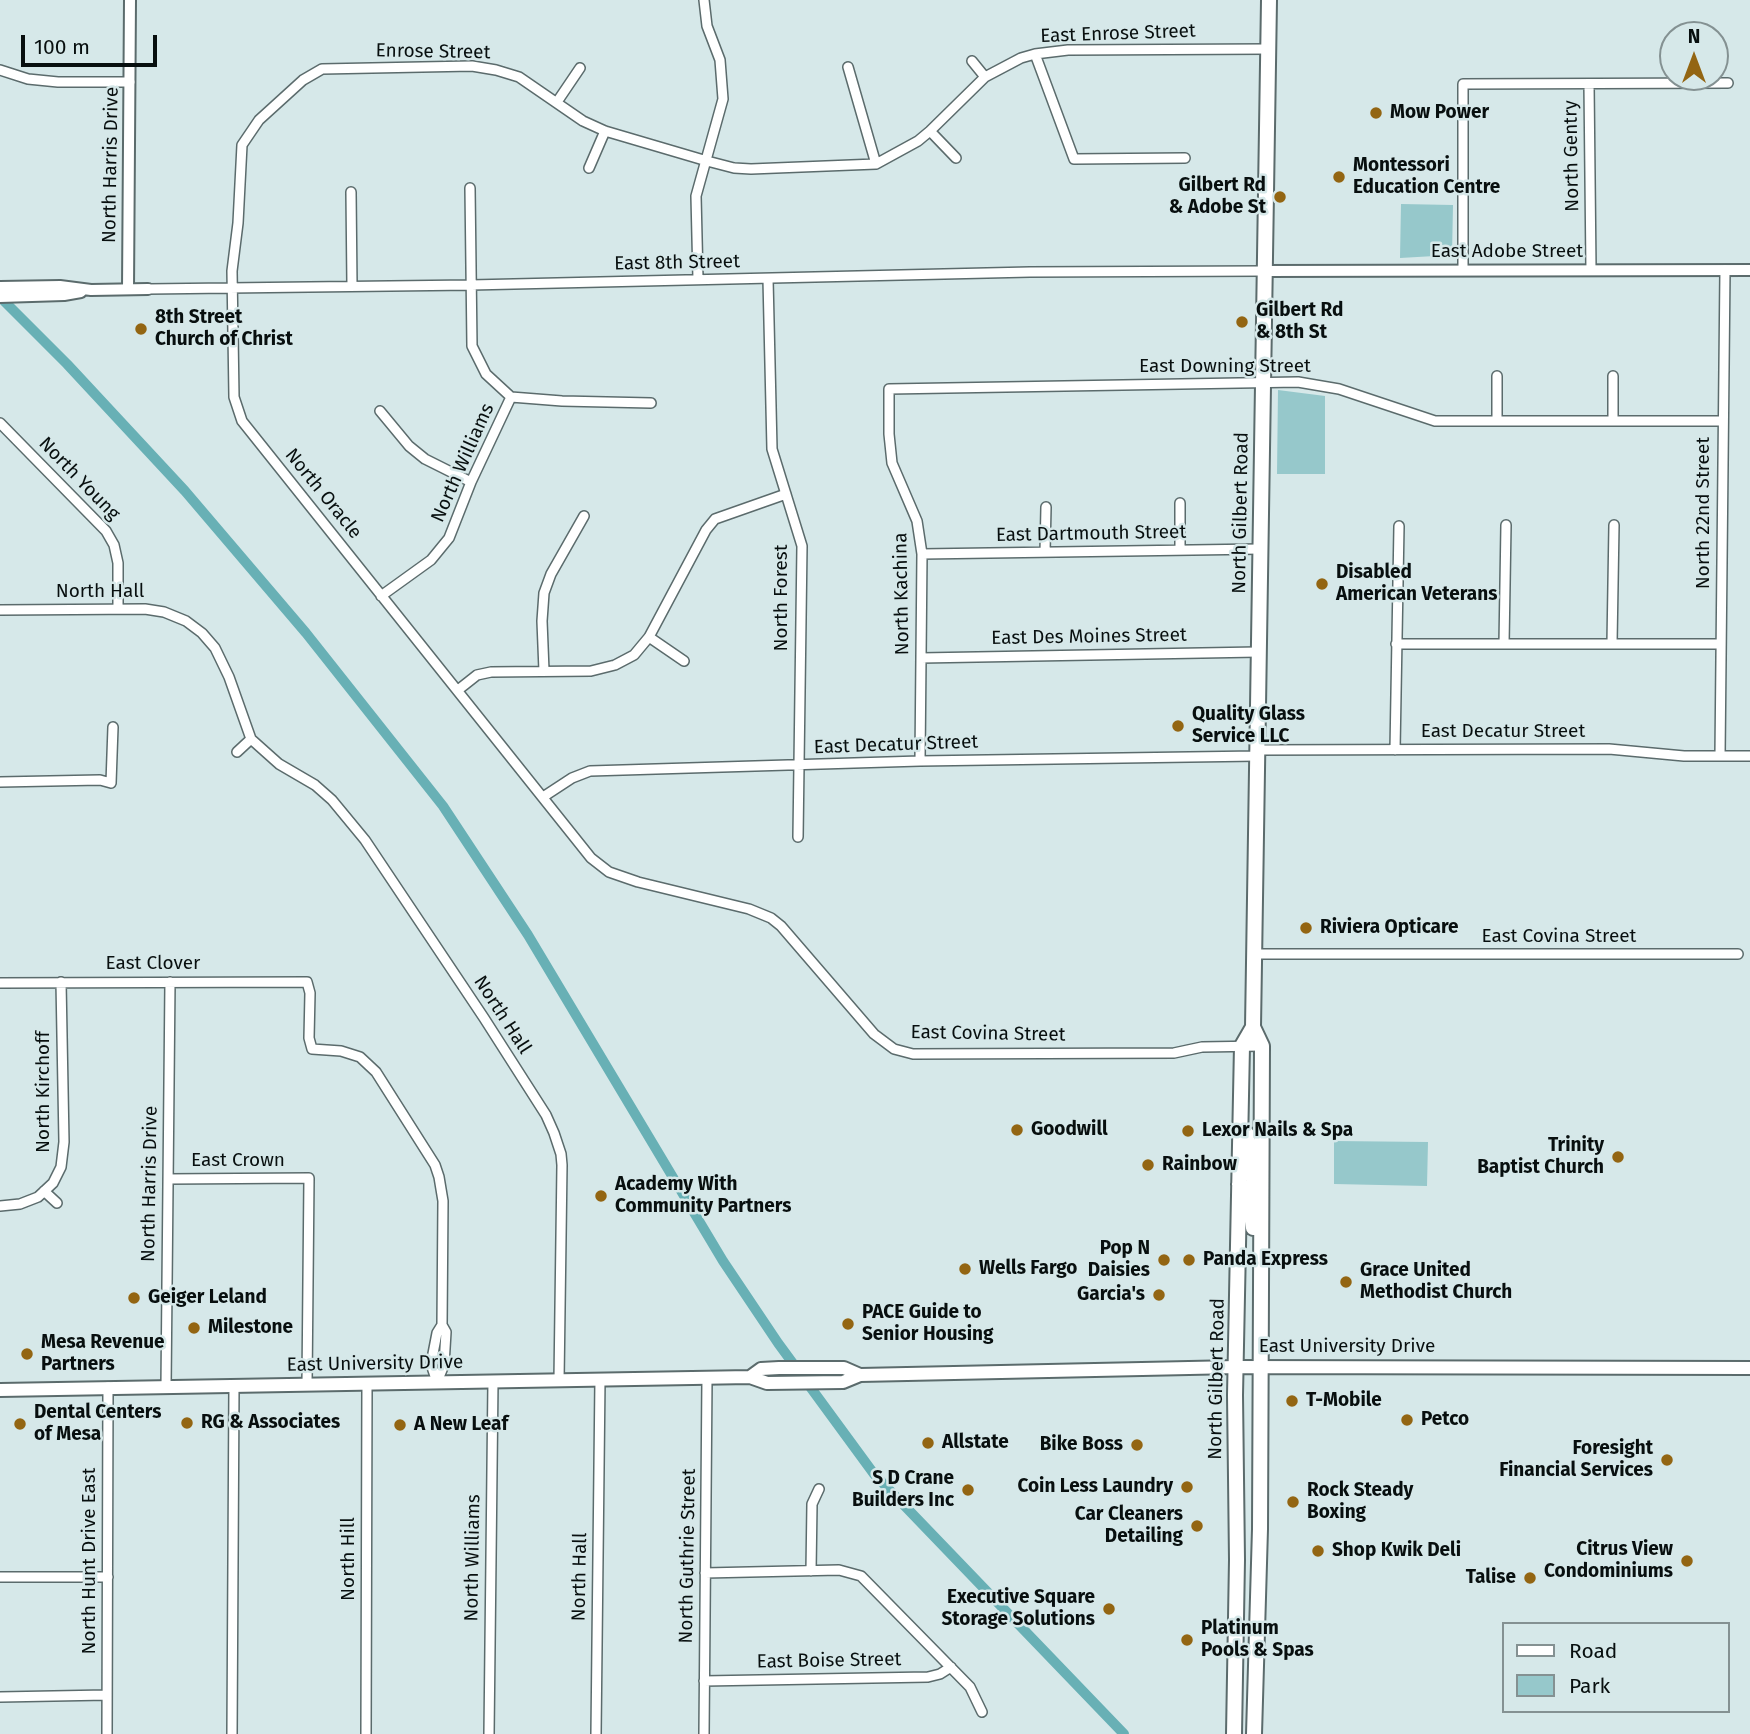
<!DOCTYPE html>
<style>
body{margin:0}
#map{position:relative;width:1750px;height:1734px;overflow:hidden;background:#d6e8e9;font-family:"Fira Sans",sans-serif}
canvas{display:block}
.legend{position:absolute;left:1502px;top:1622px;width:228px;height:91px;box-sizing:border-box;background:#d6e8e9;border:2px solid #849192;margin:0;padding:9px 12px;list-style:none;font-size:21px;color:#080f0f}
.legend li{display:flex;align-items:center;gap:14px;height:35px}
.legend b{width:35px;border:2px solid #849192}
.north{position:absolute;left:1659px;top:21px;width:70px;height:70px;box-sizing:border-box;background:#d6e8e9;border:2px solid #849192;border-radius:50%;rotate:0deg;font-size:19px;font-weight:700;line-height:28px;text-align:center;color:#080f0f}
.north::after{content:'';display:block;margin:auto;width:24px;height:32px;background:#936512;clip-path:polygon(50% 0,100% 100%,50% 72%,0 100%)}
.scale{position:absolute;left:21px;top:35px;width:136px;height:32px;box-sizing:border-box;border:4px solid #080f0f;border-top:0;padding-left:9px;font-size:21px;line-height:24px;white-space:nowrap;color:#080f0f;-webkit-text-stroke:5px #d6e8e9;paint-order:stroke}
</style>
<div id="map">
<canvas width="1750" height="1734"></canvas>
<ul class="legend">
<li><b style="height:9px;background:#fff"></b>Road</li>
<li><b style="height:19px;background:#96c8cb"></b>Park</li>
</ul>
<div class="north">N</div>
<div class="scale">100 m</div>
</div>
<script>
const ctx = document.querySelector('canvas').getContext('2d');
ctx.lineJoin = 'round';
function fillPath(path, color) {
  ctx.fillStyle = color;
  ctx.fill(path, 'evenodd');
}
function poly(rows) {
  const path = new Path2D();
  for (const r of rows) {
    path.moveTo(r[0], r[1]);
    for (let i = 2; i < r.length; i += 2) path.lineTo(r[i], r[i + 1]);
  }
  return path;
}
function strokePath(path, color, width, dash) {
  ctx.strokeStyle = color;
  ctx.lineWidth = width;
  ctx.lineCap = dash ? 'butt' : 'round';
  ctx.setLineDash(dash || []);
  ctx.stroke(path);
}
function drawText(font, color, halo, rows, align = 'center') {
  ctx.font = font + ' "Fira Sans",sans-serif';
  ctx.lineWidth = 5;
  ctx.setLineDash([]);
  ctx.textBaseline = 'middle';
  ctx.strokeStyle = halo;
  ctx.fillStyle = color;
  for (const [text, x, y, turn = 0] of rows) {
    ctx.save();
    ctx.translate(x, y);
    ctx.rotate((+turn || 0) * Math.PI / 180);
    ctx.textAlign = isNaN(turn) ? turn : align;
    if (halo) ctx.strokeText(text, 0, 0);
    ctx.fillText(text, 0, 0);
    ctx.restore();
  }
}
const green = poly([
 [1401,204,1453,205,1452,255,1400,258],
 [1278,390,1325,396,1325,474,1277,474],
 [1334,1141,1428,1142,1427,1186,1334,1184]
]);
const canal = poly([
 [0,297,67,364,185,491,306,633,443,806,528,935,723,1261,778,1343,874,1474,1124,1734]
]);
const minor = poly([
 [1035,54,1074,159,1185,158],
 [972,61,985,77],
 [848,67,876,164],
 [0,70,28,79,58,82,130,82],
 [1589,84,1591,270],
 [557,102,580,68],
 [930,131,956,158],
 [589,168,605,131],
 [470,188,472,346,486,374,511,397,562,401,651,403],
 [351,192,352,286],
 [1463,270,1463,84,1728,83],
 [698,279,696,196,723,99,720,60,707,26,704,0],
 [768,279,772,449,802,546,798,837],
 [148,289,471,285,1030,272,1264,271],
 [1497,376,1497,421],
 [1613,376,1613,421],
 [380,411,409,446,425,459,471,482],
 [0,423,106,531,114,545,118,563,118,609],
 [1180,503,1180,550],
 [1045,552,1046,507],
 [922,554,1260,549],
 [381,596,431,560,449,538,471,482,511,397],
 [0,610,145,609,164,612,186,621,202,633,215,648,229,677,251,739,279,764,315,785,332,800,365,840,484,1018,546,1115,554,1133,561,1154,562,1165,559,1380],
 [649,637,684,661],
 [1612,643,1614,525],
 [1396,644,1721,644],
 [1504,644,1506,525],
 [921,658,1258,652],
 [544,671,542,621,544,593,551,574,584,516],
 [458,690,477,675,491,672,591,671,615,665,634,655,649,637,706,530,715,519,786,494],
 [1257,750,1609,749,1684,756,1750,756],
 [1395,750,1399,526],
 [237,752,251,739],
 [1720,756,1725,270],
 [920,761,922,554,917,521,892,463,889,434,889,389,1298,382,1339,389,1435,421,1723,421],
 [0,782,100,780,111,783,113,727],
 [543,797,572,778,590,771,920,761,1257,756],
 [1254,954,1738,954],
 [0,983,307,982,310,993,309,1038,312,1049,341,1051,360,1057,376,1072,435,1165,439,1177,443,1201,442,1325,446,1332,444,1365,437,1382],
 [1262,1046,1202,1047,1174,1053,913,1054,894,1049,874,1034,781,926,771,918,749,909,638,882,609,872,591,858,242,421,234,397,232,271,238,223,242,145,259,120,303,80,322,69,472,66,496,70,519,77,583,121,605,131,707,161,734,168,751,169,876,164,918,141,930,131,985,77,1021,58,1035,54,1068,50,1268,49],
 [168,1179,309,1178,307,1384],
 [44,1191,57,1203],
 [0,1206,20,1204,38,1197,53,1183,61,1167,64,1142,61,982],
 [437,1382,431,1364,437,1333,442,1325],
 [166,1387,170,982],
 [811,1571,812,1504,819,1489],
 [705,1573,839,1570,861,1576,970,1687,982,1712],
 [0,1577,108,1577],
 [704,1681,928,1677,940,1674,951,1667],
 [0,1697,107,1695],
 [107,1734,108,1387],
 [232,1734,234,1385],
 [366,1734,367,1383],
 [489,1734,493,1381],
 [596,1734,600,1379],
 [704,1734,707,1378]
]);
const tertiary = poly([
 [1264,271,1750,270],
 [0,287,60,286,91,290,148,289],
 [128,289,130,0],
 [0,297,64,295,81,292]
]);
const secondary = poly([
 [750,1377,761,1369,779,1368,844,1368,860,1375],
 [0,1390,750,1377,767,1383,843,1382,860,1375,1236,1367,1750,1368]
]);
const primary = poly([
 [1247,1134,1251,1174,1255,1182,1261,1184],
 [1239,1184,1250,1192,1253,1228],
 [1234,1734,1237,1560,1235,1395,1242,1046,1253,1027],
 [1254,1734,1260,1529,1262,1046,1253,1027,1269,0]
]);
const markers = [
 [1376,113,7,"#936512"],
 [1339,177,7,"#936512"],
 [1280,197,7,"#936512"],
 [1242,322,7,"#936512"],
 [141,329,7,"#936512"],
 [1322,584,7,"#936512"],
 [1178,726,7,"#936512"],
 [1306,928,7,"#936512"],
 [1017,1130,7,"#936512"],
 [1188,1131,7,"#936512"],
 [1618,1157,7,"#936512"],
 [1148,1165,7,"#936512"],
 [601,1196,7,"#936512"],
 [1164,1260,7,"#936512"],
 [1189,1260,7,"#936512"],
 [965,1269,7,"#936512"],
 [1346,1282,7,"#936512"],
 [1159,1295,7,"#936512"],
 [134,1298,7,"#936512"],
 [848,1324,7,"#936512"],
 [194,1328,7,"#936512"],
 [27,1354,7,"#936512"],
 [1292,1401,7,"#936512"],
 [1407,1420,7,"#936512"],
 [187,1423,7,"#936512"],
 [20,1424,7,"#936512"],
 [400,1425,7,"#936512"],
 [928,1443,7,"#936512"],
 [1137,1445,7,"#936512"],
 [1667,1460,7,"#936512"],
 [1187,1487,7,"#936512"],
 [968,1490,7,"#936512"],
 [1293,1502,7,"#936512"],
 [1197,1526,7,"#936512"],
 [1318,1551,7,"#936512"],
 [1687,1561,7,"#936512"],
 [1530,1578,7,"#936512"],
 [1109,1609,7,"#936512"],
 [1187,1640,7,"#936512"]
];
const streetNames = [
 ["East Enrose Street",1118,34,-2],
 ["Enrose Street",433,52,1],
 ["North Gentry",1572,156,-91],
 ["North Harris Drive",111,165,-89],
 ["East Adobe Street",1507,252],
 ["East 8th Street",677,263,-1],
 ["East Downing Street",1225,367],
 ["North Williams",463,463,-66],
 ["North Young",79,479,46],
 ["North Oracle",323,494,51],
 ["North Gilbert Road",1241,513,-89],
 ["North 22nd Street",1704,513,-90],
 ["East Dartmouth Street",1091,534,-1],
 ["North Hall",100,592],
 ["North Kachina",902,594,-91],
 ["North Forest",782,598,-90],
 ["East Des Moines Street",1089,637,-1],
 ["East Decatur Street",1503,732],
 ["East Decatur Street",896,745,-2],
 ["East Covina Street",1559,937],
 ["East Clover",153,964],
 ["North Hall",502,1015,57],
 ["East Covina Street",988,1034,1],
 ["North Kirchoff",44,1092,-90],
 ["East Crown",238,1161],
 ["North Harris Drive",150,1184,-89],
 ["East University Drive",1347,1347],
 ["East University Drive",375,1364,-1],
 ["North Gilbert Road",1217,1379,-89],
 ["North Guthrie Street",688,1556,-89],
 ["North Williams",473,1558,-89],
 ["North Hill",349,1559,-90],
 ["North Hunt Drive East",90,1561,-90],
 ["North Hall",580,1577,-89],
 ["East Boise Street",829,1661,-1]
];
const poiNames = [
 ["Mow Power",1390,113],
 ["Montessori",1353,166],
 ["Education Centre",1353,188],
 ["Gilbert Rd",1266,186,"right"],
 ["& Adobe St",1266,208,"right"],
 ["Gilbert Rd",1256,311],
 ["& 8th St",1256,333],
 ["8th Street",155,318],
 ["Church of Christ",155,340],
 ["Disabled",1336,573],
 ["American Veterans",1336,595],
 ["Quality Glass",1192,715],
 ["Service LLC",1192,737],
 ["Riviera Opticare",1320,928],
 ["Goodwill",1031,1130],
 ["Lexor Nails & Spa",1202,1131],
 ["Trinity",1604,1146,"right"],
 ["Baptist Church",1604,1168,"right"],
 ["Rainbow",1162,1165],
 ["Academy With",615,1185],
 ["Community Partners",615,1207],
 ["Pop N",1150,1249,"right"],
 ["Daisies",1150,1271,"right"],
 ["Panda Express",1203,1260],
 ["Wells Fargo",979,1269],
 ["Grace United",1360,1271],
 ["Methodist Church",1360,1293],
 ["Garcia's",1145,1295,"right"],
 ["Geiger Leland",148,1298],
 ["PACE Guide to",862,1313],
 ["Senior Housing",862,1335],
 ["Milestone",208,1328],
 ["Mesa Revenue",41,1343],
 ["Partners",41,1365],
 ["T-Mobile",1306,1401],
 ["Dental Centers",34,1413],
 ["of Mesa",34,1435],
 ["Petco",1421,1420],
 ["RG & Associates",201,1423],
 ["A New Leaf",414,1425],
 ["Allstate",942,1443],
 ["Bike Boss",1123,1445,"right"],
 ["Foresight",1653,1449,"right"],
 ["Financial Services",1653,1471,"right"],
 ["S D Crane",954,1479,"right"],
 ["Builders Inc",954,1501,"right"],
 ["Coin Less Laundry",1173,1487,"right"],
 ["Rock Steady",1307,1491],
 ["Boxing",1307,1513],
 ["Car Cleaners",1183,1515,"right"],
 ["Detailing",1183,1537,"right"],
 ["Citrus View",1673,1550,"right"],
 ["Condominiums",1673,1572,"right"],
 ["Shop Kwik Deli",1332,1551],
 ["Talise",1516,1578,"right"],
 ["Executive Square",1095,1598,"right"],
 ["Storage Solutions",1095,1620,"right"],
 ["Platinum",1201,1629],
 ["Pools & Spas",1201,1651]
];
fillPath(green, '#96c8cb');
strokePath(canal, '#68b0b5', 10);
strokePath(minor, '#5b6b6c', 12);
strokePath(tertiary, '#5b6b6c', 14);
strokePath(secondary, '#5b6b6c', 16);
strokePath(primary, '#5b6b6c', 18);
strokePath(minor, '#fff', 9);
strokePath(tertiary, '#fff', 10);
strokePath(secondary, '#fff', 12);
strokePath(primary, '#fff', 14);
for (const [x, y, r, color] of markers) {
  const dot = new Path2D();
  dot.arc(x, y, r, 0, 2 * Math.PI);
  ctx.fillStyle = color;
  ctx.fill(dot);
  strokePath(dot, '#d6e8e9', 2.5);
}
drawText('19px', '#080f0f', '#d6e8e9', streetNames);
drawText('bold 19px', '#080f0f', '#d6e8e9', poiNames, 'left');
</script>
